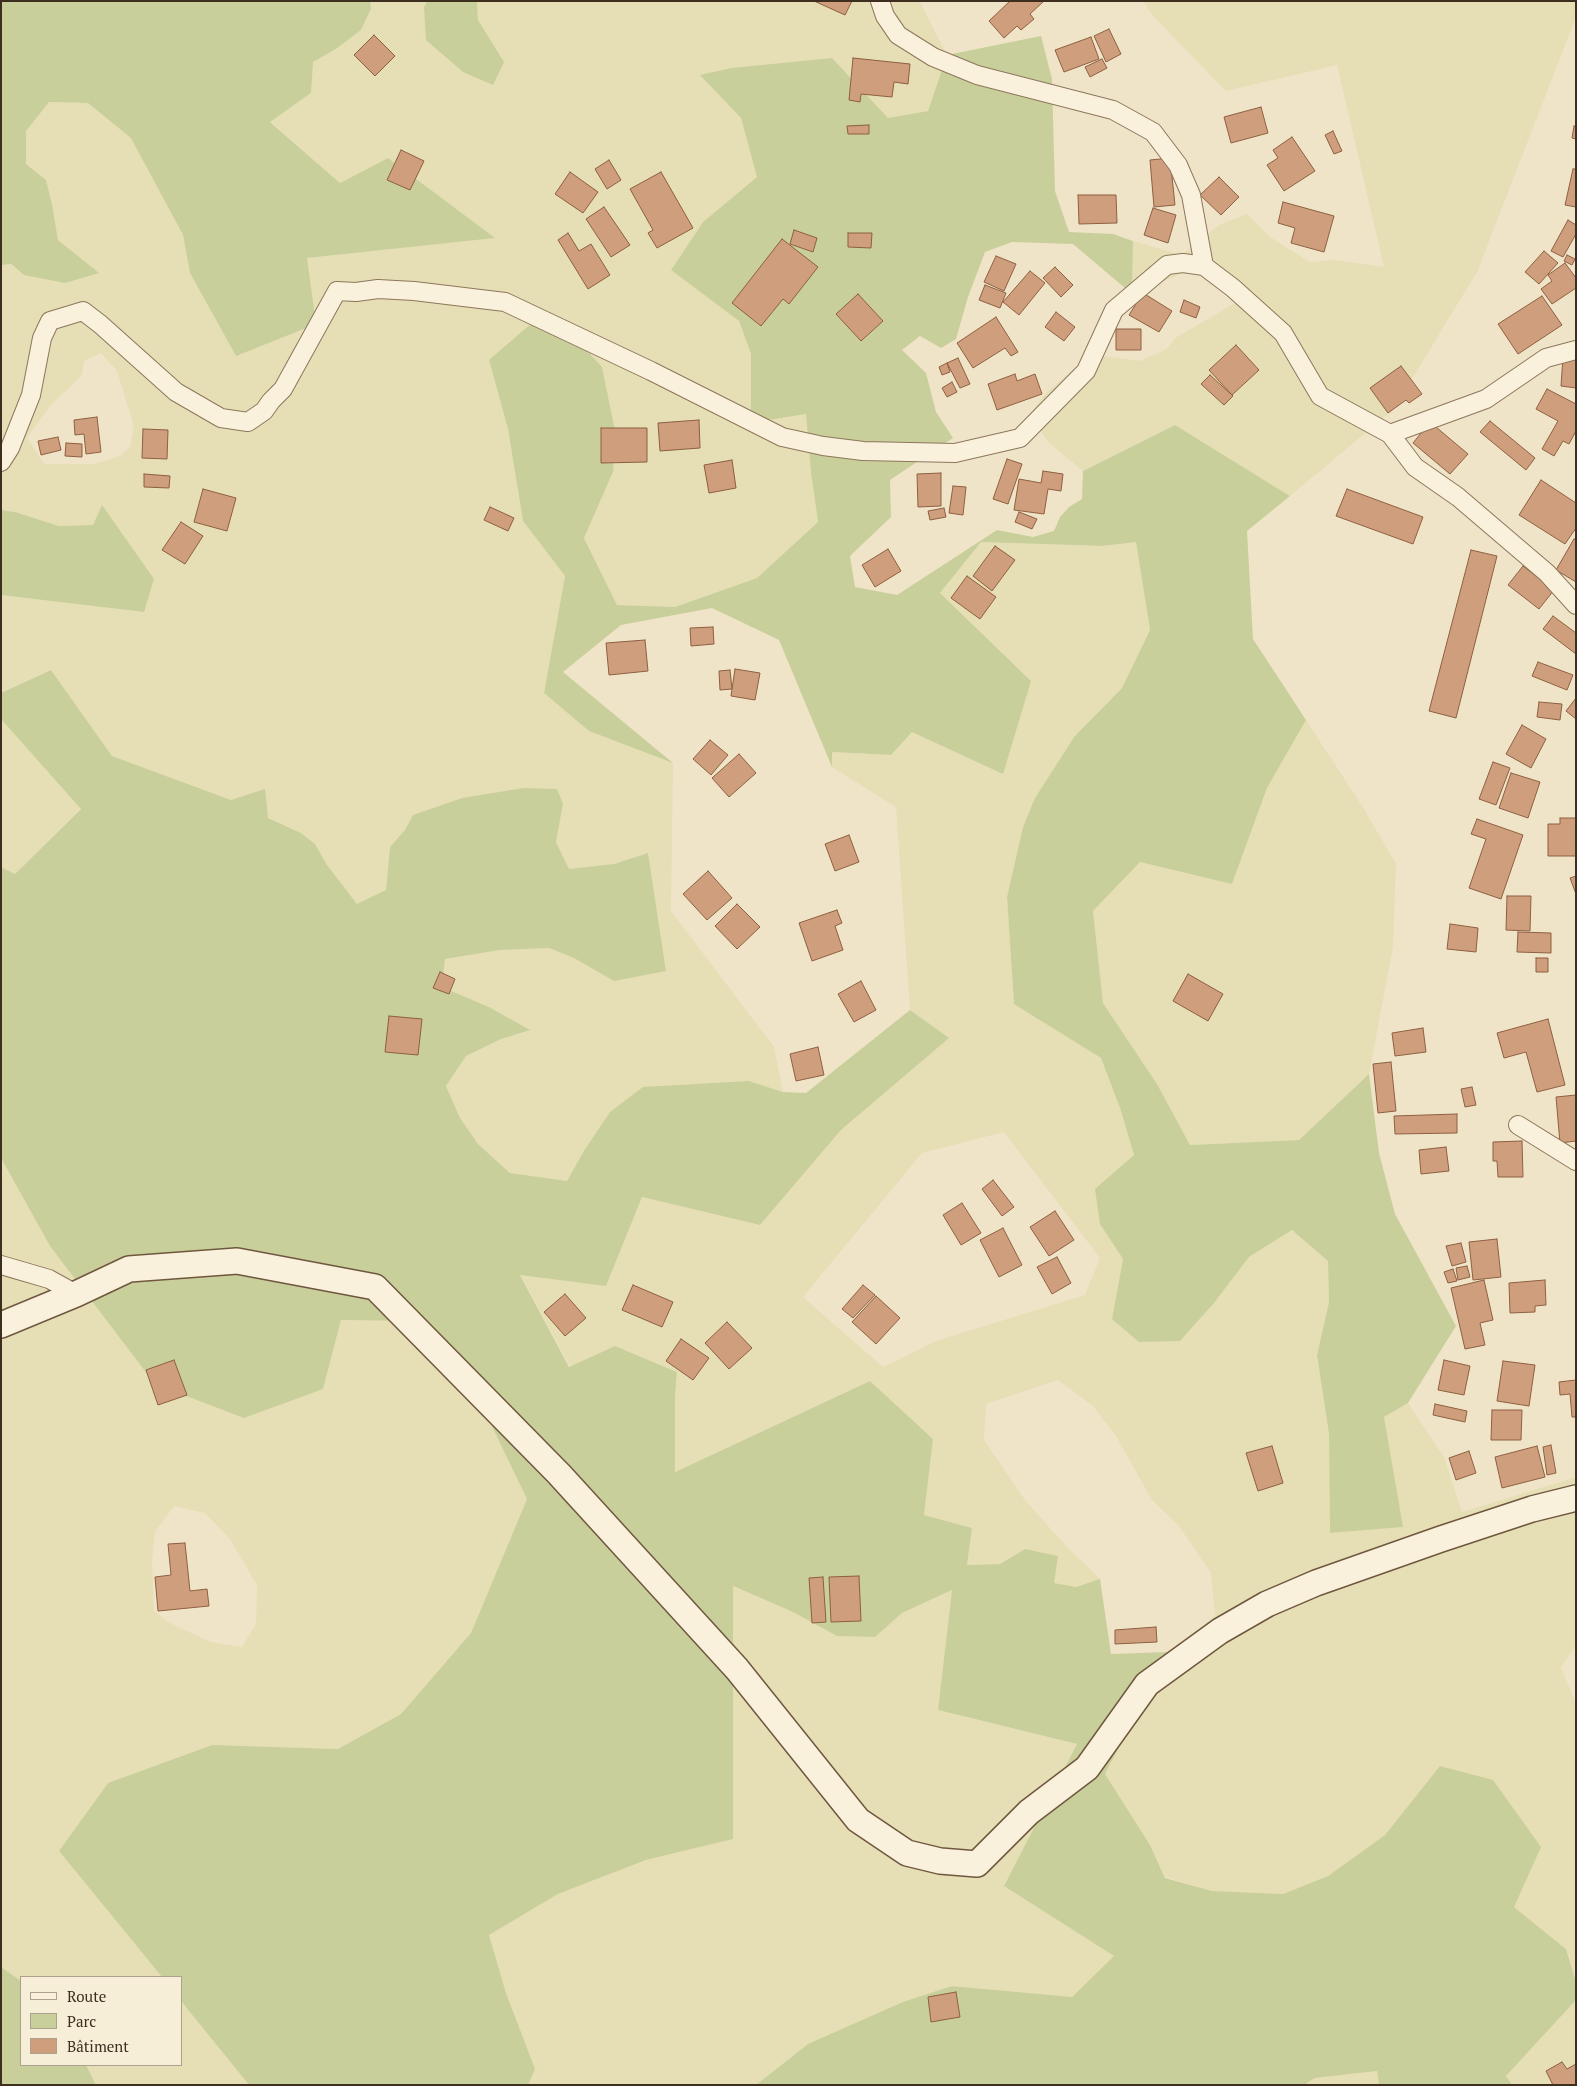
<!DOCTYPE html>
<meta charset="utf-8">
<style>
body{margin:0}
#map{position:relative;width:1577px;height:2086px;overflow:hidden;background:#f0e4c8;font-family:"PT Serif",serif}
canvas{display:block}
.frame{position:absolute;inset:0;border:2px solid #3d2e20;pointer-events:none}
.legend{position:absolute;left:20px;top:1976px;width:162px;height:90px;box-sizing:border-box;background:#f7eed8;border:1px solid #ada18e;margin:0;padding:6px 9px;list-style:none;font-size:15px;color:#3d2e20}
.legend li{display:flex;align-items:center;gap:10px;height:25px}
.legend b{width:25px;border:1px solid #ada18e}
</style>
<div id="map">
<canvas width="1577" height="2086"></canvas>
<div class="frame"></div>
<ul class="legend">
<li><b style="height:6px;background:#faf1dc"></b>Route</li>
<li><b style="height:14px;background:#c9cf9b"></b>Parc</li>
<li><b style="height:14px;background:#cf9f7d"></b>Bâtiment</li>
</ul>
</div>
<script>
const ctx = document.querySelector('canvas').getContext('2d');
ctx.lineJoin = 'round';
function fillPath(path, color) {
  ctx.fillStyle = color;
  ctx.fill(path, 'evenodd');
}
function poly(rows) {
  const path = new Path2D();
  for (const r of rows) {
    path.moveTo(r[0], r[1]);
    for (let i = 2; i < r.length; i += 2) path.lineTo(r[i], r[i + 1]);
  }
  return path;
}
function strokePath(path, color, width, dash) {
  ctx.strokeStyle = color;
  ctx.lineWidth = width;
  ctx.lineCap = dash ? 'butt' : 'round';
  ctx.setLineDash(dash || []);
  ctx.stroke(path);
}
const farmland = poly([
 [370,1,427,1,424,7,504,62,478,20,477,1,920,1,947,55,928,111,888,118,831,58,701,75,741,118,757,177,703,222,671,270,739,321,751,354,751,423,806,414,811,473,818,522,757,578,675,607,617,605,584,538,613,472,616,436,489,360,508,429,523,521,565,576,544,693,589,731,673,763,671,911,774,1047,783,1092,749,1081,610,1112,585,1149,567,1181,510,1173,478,1144,460,1118,446,1086,466,1056,501,1039,529,1030,489,1007,442,987,445,959,500,950,549,948,574,958,666,971,648,853,614,864,569,870,556,842,563,804,489,795,462,798,413,815,405,830,390,847,386,890,357,905,327,865,315,844,301,833,231,800,112,756,51,670,1,693,1,595,144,612,102,506,94,525,59,526,15,512,1,510,1,265,10,264,24,275,98,273,58,240,52,204,46,180,26,164,26,131,48,102,88,103,131,137,183,235,190,273,236,356,307,258,494,238,388,158,340,183,270,121,311,93,312,62,336,49,361,30,371,9],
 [101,353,117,371,121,384,134,426,130,447,120,456,94,464,44,464,27,438,50,406,82,375,84,361],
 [1143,1,1576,1,1576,17,1477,272,1393,410,1290,496,1175,425,1083,471,1048,442,1029,415,1046,393,1067,375,1097,355,1140,361,1167,349,1175,338,1237,302,1203,265,1132,294,1133,241,1182,255,1219,225,1247,214,1270,237,1310,262,1335,260,1384,267,1337,65,1226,91,1154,17],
 [981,542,1103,546,1136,542,1150,630,1122,688,1074,737,1035,798,1023,827,1007,897,1014,1003,1101,1058,1120,1108,1134,1155,1101,1224,1123,1259,1112,1319,1180,1341,1214,1303,1249,1257,1292,1230,1328,1261,1329,1302,1317,1355,1329,1434,1330,1533,1402,1527,1384,1417,1408,1403,1444,1457,1462,1512,1576,1477,1576,1645,1561,1668,1576,1703,1576,1982,1566,1949,1514,1907,1441,1766,1385,1835,1328,1876,1283,1894,1212,1891,1165,1877,1150,1845,1105,1774,1168,1652,1215,1616,1211,1573,1179,1526,1152,1500,1116,1436,1093,1406,1058,1380,986,1404,984,1440,1025,1500,1066,1546,1100,1579,1076,1587,1053,1583,1057,1556,1025,1549,1000,1564,967,1565,972,1528,924,1515,933,1439,870,1381,674,1472,675,1397,677,1372,615,1346,570,1367,520,1274,606,1286,642,1197,760,1225,841,1130,948,1038,910,1010,896,807,832,767,832,752,891,755,912,732,1031,681,940,593],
 [1004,1132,1100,1258,1085,1295,936,1341,883,1367,803,1297,922,1153],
 [1,719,81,808,15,874,1,867],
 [1306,720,1364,809,1396,864,1393,947,1369,1074,1299,1140,1190,1145,1157,1084,1103,1003,1093,911,1140,862,1232,884,1267,788],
 [1,1158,50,1246,323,1389,341,1320,405,1321,469,1379,527,1499,471,1633,401,1714,338,1749,212,1745,108,1783,59,1851,162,1977,21,1977,21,1981,1,1967],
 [174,1506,205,1513,230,1539,257,1585,256,1624,242,1647,210,1642,168,1622,154,1611,152,1560,155,1532],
 [732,1586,793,1612,837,1636,875,1637,902,1613,952,1590,938,1710,1077,1744,1004,1886,1114,1956,1072,1997,952,1986,808,2044,756,2085,528,2085,534,2069,506,1993,489,1935,558,1894,646,1860,733,1839],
 [1576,2000,1576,2085,1512,2085,1506,2076],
 [181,2001,249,2085,96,2085,86,2065,181,2065],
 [1377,2071,1379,2085,1304,2085,1315,2078]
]);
const green = poly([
 [1,1,370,1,371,9,361,30,336,49,313,62,311,93,270,122,340,183,388,158,495,238,307,258,316,324,236,356,190,273,183,235,131,138,88,103,49,102,26,131,26,164,46,180,52,204,58,240,99,273,65,283,24,275,11,264,1,265],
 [427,1,477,1,478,20,504,62,493,85,463,72,426,40,424,7],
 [1041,36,1052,79,1055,191,1069,232,1113,234,1133,241,1132,294,1073,244,1012,242,985,252,968,297,956,339,941,348,920,336,902,350,926,373,936,412,953,438,890,480,891,517,850,556,855,587,897,595,997,530,1033,537,1054,531,1060,517,1069,507,1082,499,1083,471,1175,425,1290,496,1247,531,1253,639,1306,720,1267,788,1232,884,1140,862,1093,911,1103,1003,1157,1084,1190,1145,1299,1140,1369,1074,1379,1153,1395,1214,1456,1326,1408,1403,1384,1417,1403,1527,1330,1533,1329,1434,1317,1355,1329,1302,1328,1261,1292,1230,1249,1257,1214,1303,1180,1341,1139,1342,1112,1319,1123,1259,1100,1224,1095,1189,1134,1155,1120,1108,1101,1058,1014,1004,1007,897,1023,827,1035,798,1074,737,1122,688,1150,630,1136,542,1103,546,981,542,940,593,1031,681,1003,774,912,732,891,755,832,752,832,767,779,640,712,608,621,625,563,672,673,763,589,731,544,693,565,576,523,521,508,429,489,360,540,316,576,339,602,367,616,436,613,472,584,538,617,605,675,607,757,578,818,522,811,473,806,414,751,423,751,354,739,321,671,270,703,222,757,177,741,118,700,75,732,68,832,58,888,118,928,111,947,55],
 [102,505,154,579,144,612,1,595,1,510,15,512,59,526,93,525],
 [51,670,112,756,231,800,265,789,268,818,301,833,315,844,327,865,357,904,386,890,390,847,405,830,413,815,462,798,524,788,557,789,563,804,556,842,569,869,614,864,648,853,666,971,614,981,574,958,549,948,500,950,445,959,442,987,489,1007,530,1030,501,1039,466,1056,446,1086,460,1118,478,1144,510,1173,567,1181,585,1149,610,1112,643,1087,749,1081,783,1092,806,1093,910,1010,949,1038,841,1130,760,1225,642,1197,606,1286,520,1275,569,1367,615,1346,677,1372,675,1397,675,1472,870,1381,933,1439,924,1515,972,1528,967,1565,1000,1564,1025,1549,1058,1556,1054,1583,1076,1587,1100,1579,1111,1654,1168,1652,1105,1774,1150,1845,1165,1878,1212,1891,1283,1894,1328,1876,1385,1835,1440,1766,1493,1780,1541,1847,1514,1907,1566,1949,1576,1982,1576,2000,1506,2076,1512,2085,1379,2085,1377,2071,1315,2078,1304,2085,756,2085,808,2044,903,2002,952,1986,1072,1997,1114,1956,1004,1886,1077,1744,938,1710,952,1590,902,1613,875,1637,837,1636,793,1612,733,1586,733,1839,646,1860,558,1894,489,1935,506,1993,535,2069,528,2085,249,2085,181,2001,181,1977,162,1977,59,1851,108,1783,212,1745,338,1749,401,1714,471,1633,527,1499,469,1379,405,1321,341,1320,323,1389,244,1418,155,1384,50,1246,1,1158,1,867,15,874,81,809,1,719,1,693],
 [1,1967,21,1981,21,2065,86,2065,96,2085,1,2085]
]);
const building = poly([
 [814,1,852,1,845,15,814,1],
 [1010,1,1044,1,1030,14,1034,19,1021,30,1017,26,1004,38,989,21,1010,1],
 [1109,29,1121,54,1106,62,1094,36,1109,29],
 [374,35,395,56,375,76,354,55,374,35],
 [1091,37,1099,59,1064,72,1055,50,1091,37],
 [853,58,910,64,908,84,894,82,892,97,861,94,860,102,849,100,853,58],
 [1102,59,1107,68,1090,77,1085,67,1102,59],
 [1261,107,1268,133,1231,143,1224,117,1261,107],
 [869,125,869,134,848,134,847,126,869,125],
 [1574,126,1576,126,1576,139,1572,138,1574,126],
 [1333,131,1342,151,1334,154,1325,135,1333,131],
 [1292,137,1315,171,1284,191,1267,165,1278,158,1273,150,1292,137],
 [401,150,424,161,410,190,387,180,401,150],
 [1170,158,1175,205,1154,207,1150,160,1170,158],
 [609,160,621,180,607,189,595,169,609,160],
 [1573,169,1576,169,1576,207,1565,205,1573,169],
 [570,172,598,192,583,213,555,194,570,172],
 [661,172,693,228,657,248,648,233,653,230,630,189,661,172],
 [1219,177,1239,197,1221,215,1200,195,1219,177],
 [1078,195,1116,195,1117,223,1079,224,1078,195],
 [1283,202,1334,216,1324,252,1291,243,1295,228,1278,223,1283,202],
 [604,207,630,245,611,257,586,219,604,207],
 [1153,208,1176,215,1168,243,1144,235,1153,208],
 [1568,220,1576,225,1576,234,1563,257,1551,251,1568,220],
 [794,230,817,238,813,252,790,244,794,230],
 [568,233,579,251,591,244,610,275,588,289,558,240,568,233],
 [848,233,872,233,871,248,848,247,848,233],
 [782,239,818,267,789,304,783,299,761,326,732,303,782,239],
 [1544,251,1558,263,1539,284,1525,272,1544,251],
 [1567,255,1575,259,1572,265,1564,261,1567,255],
 [996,256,1016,264,1004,291,984,282,996,256],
 [1565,263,1576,278,1576,288,1552,304,1541,289,1552,281,1548,275,1565,263],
 [1055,267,1073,285,1061,297,1043,278,1055,267],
 [1030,271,1045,283,1019,315,1003,302,1030,271],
 [985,285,1006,293,1000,308,979,300,985,285],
 [1143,293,1172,311,1159,332,1129,315,1143,293],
 [858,294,883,321,861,341,836,314,858,294],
 [1542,296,1562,325,1518,354,1498,324,1542,296],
 [1184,300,1200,307,1196,318,1180,312,1184,300],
 [1056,312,1075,327,1064,341,1045,327,1056,312],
 [996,317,1018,352,1011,356,1005,348,973,368,957,343,996,317],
 [1116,329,1141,329,1141,350,1116,350,1116,329],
 [1236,345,1259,370,1232,395,1209,370,1236,345],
 [1563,357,1576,358,1576,388,1561,386,1563,357],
 [958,358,970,384,960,388,947,363,958,358],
 [947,363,950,372,942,375,939,367,947,363],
 [1401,366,1422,394,1409,403,1406,400,1388,413,1370,388,1401,366],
 [1015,374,1017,381,1035,374,1042,394,997,410,988,384,1015,374],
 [1210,375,1233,396,1224,405,1201,384,1210,375],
 [952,382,957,392,947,397,942,388,952,382],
 [1547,389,1576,404,1576,431,1569,444,1563,441,1554,456,1542,449,1558,421,1536,409,1547,389],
 [97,417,101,452,86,454,84,434,75,435,74,420,97,417],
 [699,420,700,448,660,451,658,423,699,420],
 [1490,421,1535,458,1526,470,1480,432,1490,421],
 [1430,422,1468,454,1450,474,1413,443,1430,422],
 [601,428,647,428,647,462,601,463,601,428],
 [143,429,168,430,167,459,142,458,143,429],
 [58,437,61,450,41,455,38,441,58,437],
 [66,443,82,444,82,457,65,456,66,443],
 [1007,459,1022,464,1008,504,993,499,1007,459],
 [732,460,736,488,709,493,704,465,732,460],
 [1043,471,1063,474,1061,491,1048,489,1044,514,1014,510,1019,479,1041,483,1043,471],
 [941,473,941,506,918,507,917,474,941,473],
 [144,474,170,476,169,488,144,487,144,474],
 [1541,480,1576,503,1576,528,1565,544,1519,515,1541,480],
 [953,486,966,487,963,515,949,513,953,486],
 [203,489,236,498,227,531,194,522,203,489],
 [1347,489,1423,517,1413,544,1336,516,1347,489],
 [490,507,514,518,508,531,484,520,490,507],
 [944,508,946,517,930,520,928,511,944,508],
 [1019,512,1037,519,1032,529,1015,522,1019,512],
 [181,522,203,536,185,564,162,550,181,522],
 [1574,539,1576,540,1576,582,1556,570,1574,539],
 [995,546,1015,560,992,591,973,576,995,546],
 [888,549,901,571,875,587,862,565,888,549],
 [1471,550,1497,556,1456,718,1429,711,1471,550],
 [1523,566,1554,590,1539,609,1508,585,1523,566],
 [967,576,996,597,980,619,951,598,967,576],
 [1553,616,1576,633,1576,654,1543,629,1553,616],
 [713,627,714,644,691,646,690,628,713,627],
 [645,640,648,671,609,675,606,643,645,640],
 [1538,662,1573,675,1567,690,1532,676,1538,662],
 [735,669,760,673,755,700,731,696,735,669],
 [730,670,732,689,720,690,719,671,730,670],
 [1576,698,1576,719,1566,711,1576,698],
 [1539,702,1562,704,1560,720,1537,717,1539,702],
 [1522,725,1546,739,1531,768,1506,754,1522,725],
 [710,740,728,755,711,775,693,759,710,740],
 [739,754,756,773,729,797,712,778,739,754],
 [1493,762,1510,768,1496,805,1479,799,1493,762],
 [1511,773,1540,782,1528,818,1499,808,1511,773],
 [1560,818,1576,818,1576,856,1548,856,1548,824,1560,824,1560,818],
 [1477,819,1523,835,1501,899,1469,888,1486,839,1471,834,1477,819],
 [849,835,859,862,835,871,825,844,849,835],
 [708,871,732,898,707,920,683,894,708,871],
 [1576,876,1576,894,1570,878,1576,876],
 [1507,896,1531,896,1530,931,1506,930,1507,896],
 [737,904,760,927,737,949,715,926,737,904],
 [837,910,842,923,835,926,843,950,812,961,799,923,837,910],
 [1450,924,1478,928,1476,952,1447,949,1450,924],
 [1518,932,1551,933,1551,953,1517,952,1518,932],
 [1536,958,1548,958,1548,972,1536,972,1536,958],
 [440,972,455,979,449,994,433,988,440,972],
 [1188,974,1223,994,1208,1021,1173,1001,1188,974],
 [861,981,876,1010,854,1022,838,994,861,981],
 [389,1016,422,1019,418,1055,385,1052,389,1016],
 [1548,1019,1565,1085,1537,1092,1526,1052,1504,1058,1497,1033,1548,1019],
 [1423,1028,1426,1052,1395,1056,1392,1033,1423,1028],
 [818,1047,824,1075,796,1081,790,1054,818,1047],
 [1391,1062,1396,1111,1378,1113,1373,1064,1391,1062],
 [1472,1087,1476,1105,1465,1107,1461,1089,1472,1087],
 [1576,1095,1576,1141,1560,1143,1556,1097,1576,1095],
 [1457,1114,1457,1133,1395,1134,1394,1116,1457,1114],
 [1522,1141,1523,1177,1498,1177,1497,1161,1493,1161,1493,1142,1522,1141],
 [1446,1147,1449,1171,1421,1174,1419,1150,1446,1147],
 [993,1180,1014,1207,1002,1216,982,1189,993,1180],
 [962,1203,981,1233,961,1245,943,1215,962,1203],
 [1055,1211,1074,1240,1049,1256,1030,1227,1055,1211],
 [1003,1228,1022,1265,999,1277,980,1240,1003,1228],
 [1497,1239,1501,1277,1473,1280,1469,1242,1497,1239],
 [1461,1243,1466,1262,1452,1266,1446,1246,1461,1243],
 [1057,1257,1071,1283,1052,1294,1037,1267,1057,1257],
 [1467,1266,1470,1277,1458,1280,1456,1268,1467,1266],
 [1453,1269,1457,1281,1448,1283,1444,1272,1453,1269],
 [1484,1280,1493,1320,1480,1323,1485,1345,1465,1349,1451,1288,1484,1280],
 [1545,1280,1546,1305,1535,1306,1535,1312,1510,1313,1509,1283,1545,1280],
 [633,1285,673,1302,662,1327,622,1310,633,1285],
 [863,1285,875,1295,853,1318,842,1309,863,1285],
 [565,1294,586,1318,565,1336,544,1312,565,1294],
 [876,1296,900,1318,876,1344,852,1322,876,1296],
 [727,1322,752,1348,729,1369,705,1343,727,1322],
 [681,1339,709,1358,693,1380,666,1361,681,1339],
 [174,1360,187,1395,158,1405,146,1370,174,1360],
 [1444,1360,1470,1366,1464,1395,1438,1390,1444,1360],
 [1503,1361,1535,1365,1529,1406,1497,1401,1503,1361],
 [1576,1380,1576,1417,1572,1417,1570,1394,1560,1395,1559,1382,1576,1380],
 [1435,1404,1467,1411,1465,1422,1433,1415,1435,1404],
 [1492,1410,1522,1410,1521,1440,1491,1440,1492,1410],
 [1551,1445,1556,1473,1547,1475,1543,1447,1551,1445],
 [1272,1446,1283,1483,1258,1491,1246,1453,1272,1446],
 [1537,1446,1545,1477,1502,1488,1495,1457,1537,1446],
 [1469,1451,1476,1473,1456,1480,1449,1458,1469,1451],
 [185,1543,190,1591,207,1589,209,1606,158,1611,155,1577,171,1575,168,1544,185,1543],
 [859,1576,861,1621,831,1622,829,1577,859,1576],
 [823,1577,826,1622,812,1623,809,1578,823,1577],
 [1156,1627,1157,1642,1115,1644,1115,1630,1156,1627],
 [956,1992,960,2017,931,2022,928,1997,956,1992],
 [1562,2062,1567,2069,1576,2064,1576,2085,1553,2085,1546,2071,1562,2062]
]);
const street = poly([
 [880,1,885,16,898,35,933,57,977,75,1113,110,1153,132,1178,165,1191,195,1204,266,1233,288,1283,333,1320,396,1390,434,1415,467,1458,497,1547,573,1576,605],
 [1390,434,1486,399,1546,358,1576,350],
 [1,462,10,448,31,395,42,338,50,321,83,311,100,324,176,392,221,418,248,422,264,411,271,401,283,389,337,291,356,292,378,289,414,291,505,302,651,371,782,437,823,446,863,451,955,453,1020,438,1086,371,1114,310,1167,265,1183,263,1204,266],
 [1518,1125,1576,1161],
 [1,1265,49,1279,76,1294]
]);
const secondary = poly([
 [1,1325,76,1294,129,1269,237,1261,375,1287,559,1474,737,1669,858,1820,907,1853,940,1861,977,1864,1029,1812,1087,1768,1147,1684,1220,1631,1267,1604,1316,1583,1441,1539,1532,1509,1576,1498]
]);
fillPath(farmland, '#e6deb5');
fillPath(green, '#c9cf9b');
fillPath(building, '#cf9f7d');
strokePath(building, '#8d5f41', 1);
strokePath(street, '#8d765c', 20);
strokePath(secondary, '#6f573f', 28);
strokePath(street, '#faf1dc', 18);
strokePath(secondary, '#faf1dc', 25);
</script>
